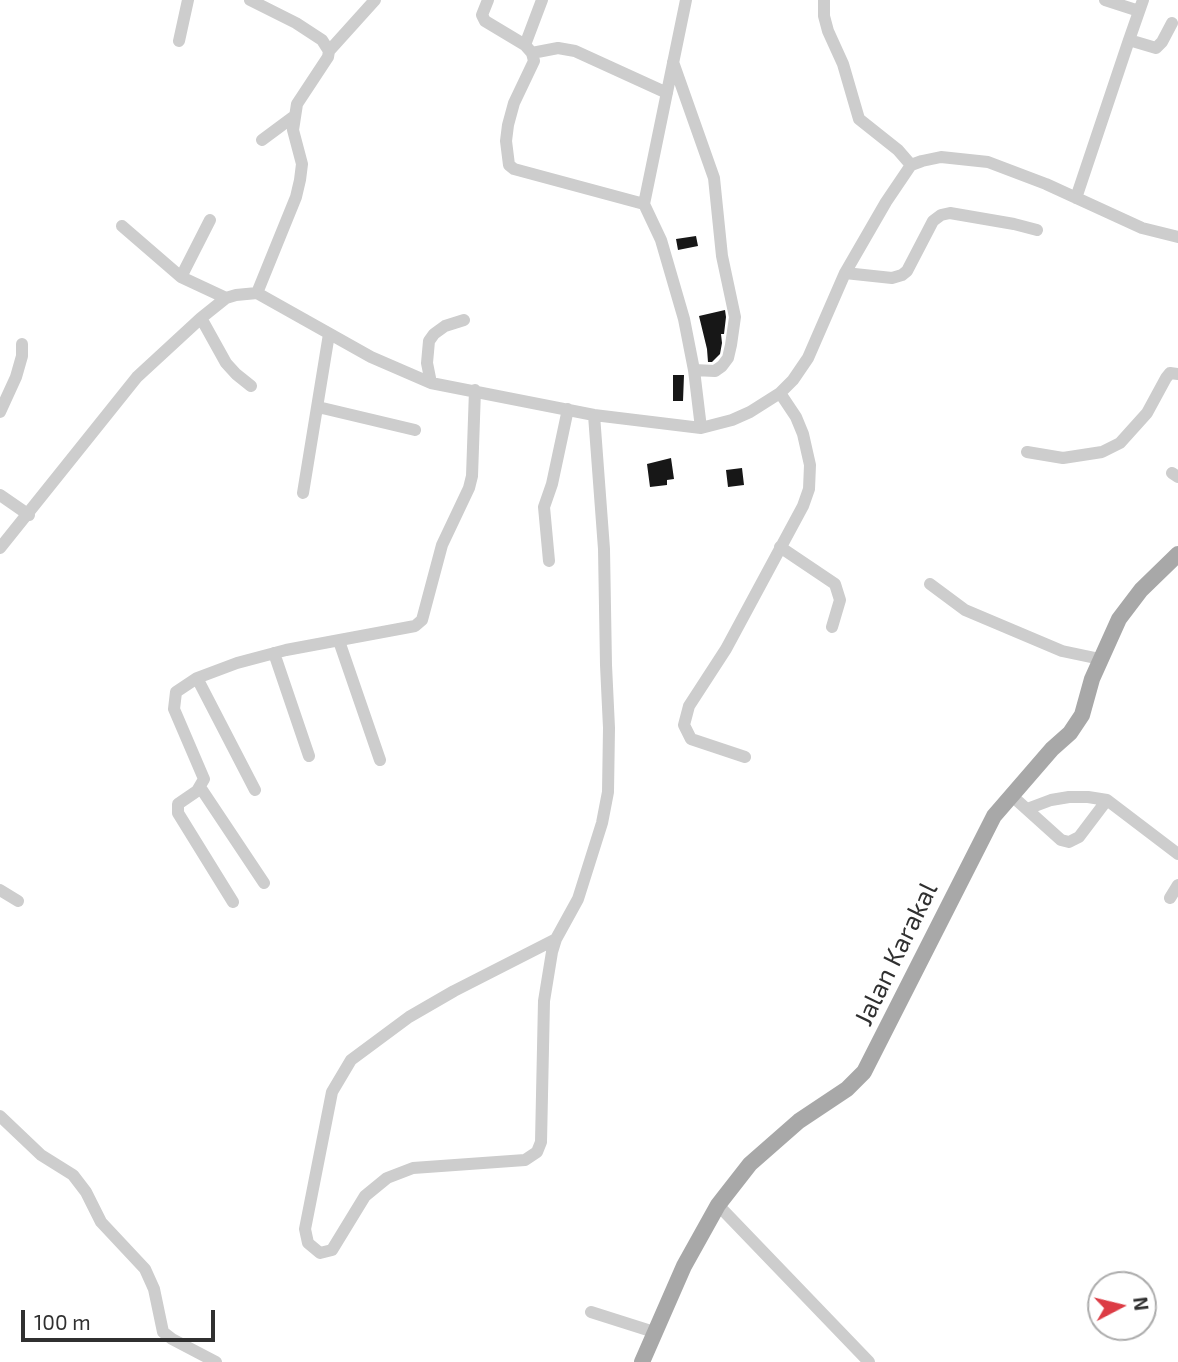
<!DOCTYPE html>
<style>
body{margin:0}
#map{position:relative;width:1178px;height:1362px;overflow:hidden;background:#fff;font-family:"Exo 2",sans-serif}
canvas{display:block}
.north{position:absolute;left:1087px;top:1271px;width:70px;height:70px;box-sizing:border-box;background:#fff;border:2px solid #acacac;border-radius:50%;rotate:83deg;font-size:19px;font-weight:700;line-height:28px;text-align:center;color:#303030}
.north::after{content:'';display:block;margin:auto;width:24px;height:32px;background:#dc3c45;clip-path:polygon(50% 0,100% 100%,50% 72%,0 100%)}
.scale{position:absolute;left:21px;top:1310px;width:194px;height:32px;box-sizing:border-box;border:4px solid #303030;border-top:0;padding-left:9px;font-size:21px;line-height:24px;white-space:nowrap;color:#303030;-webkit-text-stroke:5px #fff;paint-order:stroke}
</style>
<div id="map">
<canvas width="1178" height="1362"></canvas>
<div class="north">N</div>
<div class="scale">100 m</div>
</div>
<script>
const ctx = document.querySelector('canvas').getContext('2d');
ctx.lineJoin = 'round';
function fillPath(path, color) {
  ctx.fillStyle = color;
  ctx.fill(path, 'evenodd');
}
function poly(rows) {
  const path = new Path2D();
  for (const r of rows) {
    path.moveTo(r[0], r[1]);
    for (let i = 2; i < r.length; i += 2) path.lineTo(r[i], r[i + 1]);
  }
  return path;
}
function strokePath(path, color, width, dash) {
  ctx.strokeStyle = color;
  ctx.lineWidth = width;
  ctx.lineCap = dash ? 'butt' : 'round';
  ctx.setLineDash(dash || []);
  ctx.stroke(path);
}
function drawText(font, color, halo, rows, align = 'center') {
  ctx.font = font + ' "Exo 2",sans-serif';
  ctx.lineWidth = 7;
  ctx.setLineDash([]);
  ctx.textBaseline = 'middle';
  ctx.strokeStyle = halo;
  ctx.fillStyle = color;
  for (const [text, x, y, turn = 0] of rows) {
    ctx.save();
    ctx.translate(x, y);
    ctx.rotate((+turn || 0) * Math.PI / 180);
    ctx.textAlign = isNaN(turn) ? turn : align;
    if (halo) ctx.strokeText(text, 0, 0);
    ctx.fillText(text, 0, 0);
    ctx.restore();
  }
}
const building = poly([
 [696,236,698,246,678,250,676,239],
 [725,310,726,317,724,334,721,334,722,343,720,354,712,362,708,362,707,349,699,316],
 [673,375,684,375,683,401,673,401],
 [671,458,674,479,667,480,667,485,650,487,647,464],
 [742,468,744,485,728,487,726,470]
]);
const minor = poly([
 [250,0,296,23,322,40,329,51,328,57,297,104,293,130,302,164,300,180,296,197,257,293],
 [488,0,482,15,485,21,525,45,532,53,534,61,514,103,508,125,506,141,509,165,514,169,644,204],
 [686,0,644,204,661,240,684,319,694,370,701,428],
 [824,0,824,16,828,31,843,64,859,119,898,150,911,165],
 [1105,0,1139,11],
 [1129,40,1143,0],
 [179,41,188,0],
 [525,45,542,0],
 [329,51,375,0],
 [532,53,558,48,575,51,667,93],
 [673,62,714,178,722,256,735,317,731,345,728,358,722,366,715,371,694,370],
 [262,140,293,117],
 [1076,198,1129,40,1156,48,1162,42,1172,23],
 [122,226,181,277,226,298],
 [845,273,892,278,902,275,907,271,933,221,941,215,950,213,1014,224,1037,230],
 [181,277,210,220],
 [201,318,226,363,236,374,251,386],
 [431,383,427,363,429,341,434,334,445,326,464,320],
 [318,407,415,430],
 [0,412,16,377,22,356,22,344],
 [1027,452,1063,458,1102,452,1120,443,1147,413,1166,378,1170,373,1178,374],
 [1172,473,1178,477],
 [303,493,329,334],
 [0,495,29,515],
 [780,547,835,584,840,600,832,627],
 [0,548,137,377,201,318,226,298,236,295,257,293,371,357,431,383,594,415,701,428,732,420,750,412,780,393,793,380,808,358,845,273,886,202,911,165,922,161,941,157,988,162,1046,184,1142,228,1178,237],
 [549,561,544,507,552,484,568,409],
 [930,584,965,610,1062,651,1100,659],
 [339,641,380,760],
 [274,653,309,756],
 [197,678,255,790],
 [745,757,691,739,684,725,689,706,726,649,803,506,809,489,810,465,803,434,796,417,780,393],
 [200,787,264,883],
 [1011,795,1061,840,1069,842,1079,837,1107,800],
 [1027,809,1051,800,1069,797,1088,797,1107,800,1178,854],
 [0,890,18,901],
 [1170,898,1178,885],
 [233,902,178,813,178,804,197,791,204,779,174,709,176,692,197,678,237,663,286,650,415,626,422,620,442,545,469,488,472,476,475,390],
 [556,939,454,991,409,1017,351,1060,332,1092,305,1229,308,1243,320,1253,332,1250,365,1196,387,1178,413,1168,525,1160,537,1152,541,1142,544,1001,552,952,556,939,578,899,602,823,608,792,609,728,606,665,604,549,594,415],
 [0,1116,41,1155,73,1175,86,1192,101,1222,145,1269,154,1289,163,1332,172,1339,216,1362],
 [718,1205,869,1362],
 [591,1312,654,1332]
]);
const major = poly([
 [642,1362,684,1266,718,1205,750,1164,799,1121,847,1089,864,1072,994,816,1052,749,1070,733,1082,715,1092,679,1119,619,1141,590,1178,554]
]);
const streetNames = [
 ["Jalan Karakal",896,954,-64]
];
fillPath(building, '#171717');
strokePath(minor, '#cdcdcd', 12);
strokePath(major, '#a8a8a8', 16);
drawText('26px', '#303030', '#fff', streetNames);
</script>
